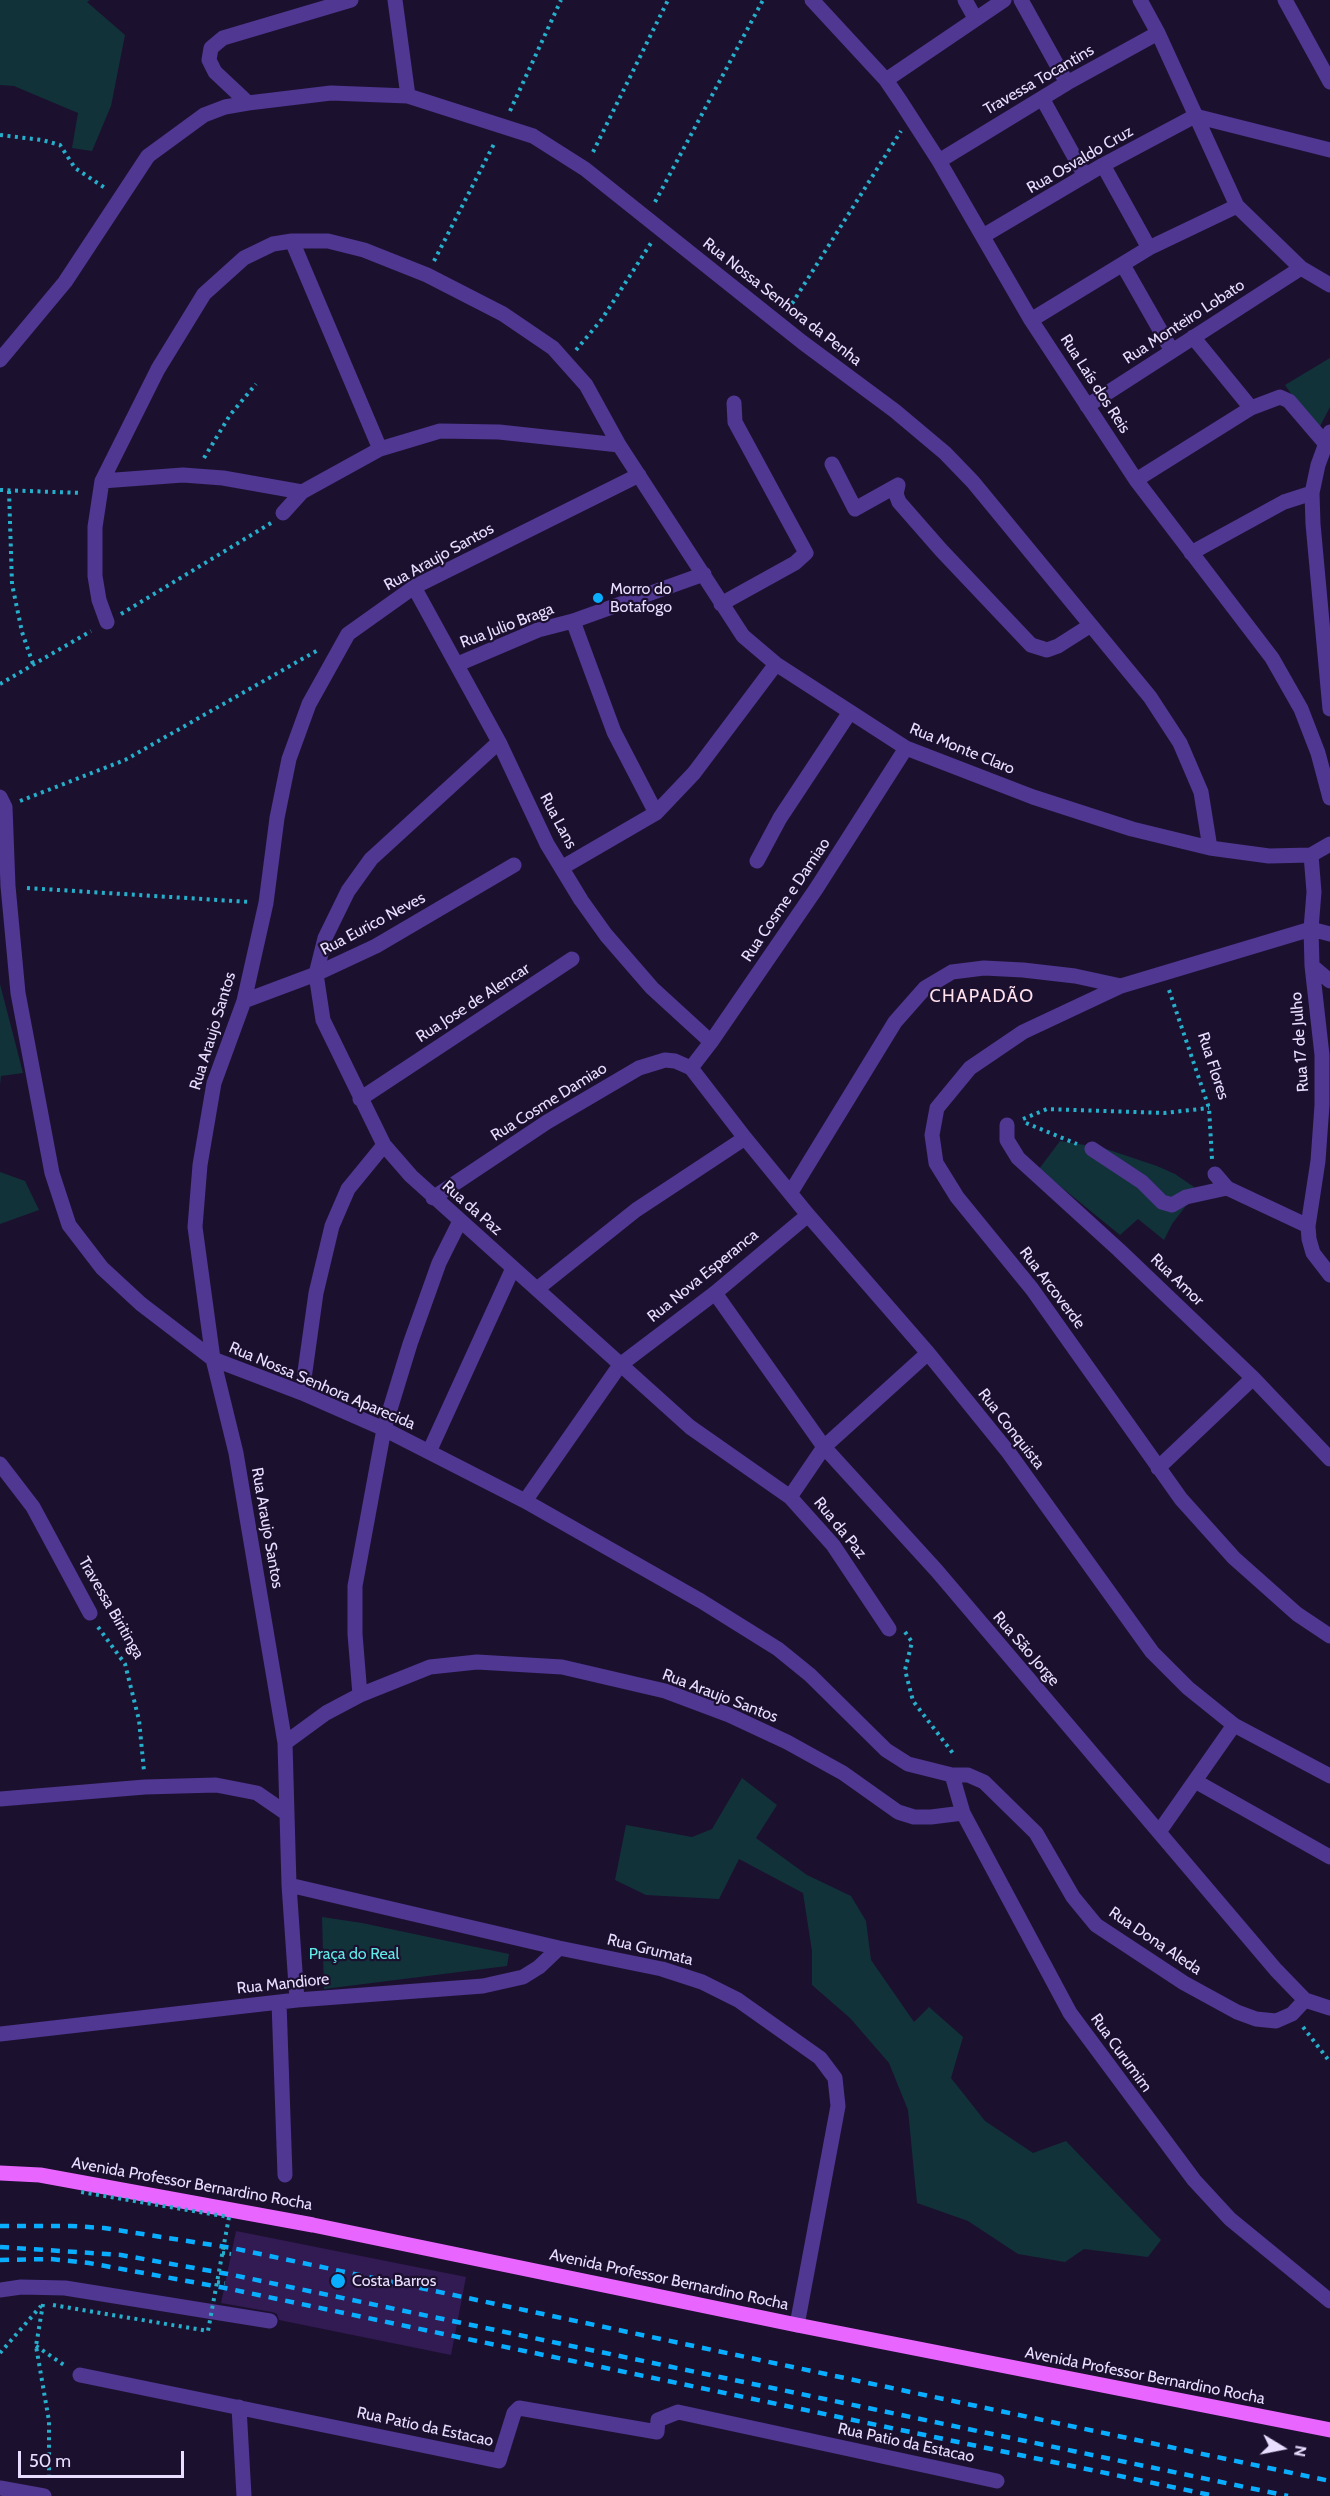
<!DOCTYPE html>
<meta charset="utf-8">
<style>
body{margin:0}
#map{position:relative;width:1330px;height:2496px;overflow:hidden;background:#1c102f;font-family:Cabin,sans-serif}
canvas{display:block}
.north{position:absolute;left:1252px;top:2418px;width:60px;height:60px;-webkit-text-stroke:4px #1c102f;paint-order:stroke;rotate:100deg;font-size:16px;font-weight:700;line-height:24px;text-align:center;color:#e9deff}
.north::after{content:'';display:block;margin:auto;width:21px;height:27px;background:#e9deff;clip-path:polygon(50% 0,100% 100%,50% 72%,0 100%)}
.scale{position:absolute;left:18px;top:2451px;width:166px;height:27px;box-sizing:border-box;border:3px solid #e9deff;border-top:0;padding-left:8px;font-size:18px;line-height:21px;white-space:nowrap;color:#e9deff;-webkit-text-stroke:4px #1c102f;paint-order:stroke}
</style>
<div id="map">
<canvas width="1330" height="2496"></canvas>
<div class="north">N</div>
<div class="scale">50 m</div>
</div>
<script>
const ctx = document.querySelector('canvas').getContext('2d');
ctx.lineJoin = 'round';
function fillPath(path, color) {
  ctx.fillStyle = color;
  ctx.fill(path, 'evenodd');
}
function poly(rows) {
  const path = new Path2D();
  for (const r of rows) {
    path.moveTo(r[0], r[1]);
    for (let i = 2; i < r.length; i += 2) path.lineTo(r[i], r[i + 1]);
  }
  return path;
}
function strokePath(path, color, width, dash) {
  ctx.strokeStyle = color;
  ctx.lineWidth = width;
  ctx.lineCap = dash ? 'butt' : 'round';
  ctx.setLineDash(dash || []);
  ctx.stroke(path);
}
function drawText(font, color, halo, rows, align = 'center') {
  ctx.font = font + ' Cabin,sans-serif';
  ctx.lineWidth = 4.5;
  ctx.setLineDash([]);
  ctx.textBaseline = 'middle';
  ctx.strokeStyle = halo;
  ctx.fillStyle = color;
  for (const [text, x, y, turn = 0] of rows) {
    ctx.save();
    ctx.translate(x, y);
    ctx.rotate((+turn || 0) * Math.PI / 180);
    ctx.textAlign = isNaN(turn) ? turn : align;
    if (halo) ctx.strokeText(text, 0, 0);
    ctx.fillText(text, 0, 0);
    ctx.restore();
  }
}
const green = poly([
 [0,0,90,0,87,2,125,35,111,106,92,151,72,148,78,113,14,86,0,85],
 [1330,358,1330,407,1317,432,1285,385],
 [0,984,23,1073,1,1076,0,1085],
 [1060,1141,1103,1148,1157,1166,1175,1174,1194,1187,1188,1203,1172,1224,1164,1240,1138,1219,1120,1235,1039,1169],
 [0,1172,25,1181,39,1210,0,1224],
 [742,1778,777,1805,756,1838,807,1875,851,1896,866,1921,871,1960,914,2022,929,2007,963,2037,951,2078,985,2121,1033,2153,1066,2141,1161,2240,1148,2257,1084,2249,1065,2262,1018,2254,968,2221,917,2203,908,2110,889,2063,850,2018,812,1985,812,1951,803,1893,739,1859,719,1899,646,1895,615,1880,626,1825,692,1837,712,1829],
 [322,1917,362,1923,509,1954,507,1966,324,1989]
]);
const building = poly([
 [236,2231,466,2277,451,2355,279,2320,277,2314,272,2312,221,2303]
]);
const path = poly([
 [510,111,561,0],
 [0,135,42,140,60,145,75,168,105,188],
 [593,152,668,0],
 [655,202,763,0],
 [434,261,495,142],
 [788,310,901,131],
 [576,350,602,319,651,243],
 [204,458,230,415,256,384],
 [0,490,82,493],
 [9,491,12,584,22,632,33,664],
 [121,614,271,523],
 [0,684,91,631],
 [20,801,125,760,318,650],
 [27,888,250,902],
 [1169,990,1209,1108,1212,1159],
 [1023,1119,1047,1109,1164,1113,1209,1108],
 [1026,1123,1077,1144],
 [98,1627,125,1664,139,1720,144,1771],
 [905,1632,912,1642,905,1670,913,1701,955,1756],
 [1303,2027,1330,2062],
 [222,2253,231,2254],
 [217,2282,225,2283],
 [43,2304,36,2346,49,2421,49,2480],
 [36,2346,67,2367],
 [0,2353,41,2306]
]);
const minor = poly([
 [395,0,408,96],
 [812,0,886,80,901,102,939,161,1031,320,1136,480,1272,658,1301,709,1318,753,1330,798],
 [965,0,975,18],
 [1021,0,1067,83],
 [1140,0,1158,33,1237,206,1301,268,1330,285],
 [1285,0,1330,82],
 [886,80,1004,0],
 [1042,98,1085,176],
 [248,103,215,72,209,60,211,48,223,38,351,0],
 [1195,116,1330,150],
 [939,161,1067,83,1158,33],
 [1103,165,1149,248],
 [983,236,1103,165,1195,116],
 [292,241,380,449],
 [1123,265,1172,351],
 [1031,320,1149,248,1237,206],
 [1193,337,1251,408],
 [0,360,65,282,148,156,204,115,225,107,248,103,331,93,408,96,533,136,585,169,802,342,895,411,945,453,973,482,1150,697,1180,743,1201,792,1210,848],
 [1087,406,1301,268],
 [1330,432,1318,465,1312,493,1313,524,1330,709],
 [832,464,855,509,898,485],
 [1136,480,1251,408,1280,397,1289,401,1325,443],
 [102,481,183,475,223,478,302,492],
 [898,485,896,494,899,502,941,550,1031,645,1047,650,1058,646,1091,625],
 [283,513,302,492,380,449,440,431,499,432,619,445],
 [1191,553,1284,502,1312,493],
 [414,587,499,742,547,844,581,900,606,935,652,988,711,1042],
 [721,604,795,563,806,553,735,422,734,403],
 [573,621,614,732,656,813],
 [107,622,99,600,95,576,95,527,102,481,158,369,204,294,244,258,273,244,292,241,328,241,364,250,427,275,503,314,553,348,586,385,619,445,743,636,776,664,906,748,1033,797,1132,829,1210,848,1269,856,1311,855,1330,844],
 [458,664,538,630,573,621,704,574],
 [499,742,371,859,348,891,325,938,316,974,323,1020,384,1145,411,1176,690,1427,790,1497,833,1545,889,1629],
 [0,797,5,807,8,886,18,993,52,1173,69,1225,102,1268,141,1304,213,1359,302,1393,384,1429,525,1501,701,1601,778,1649,810,1675,886,1750,908,1764,952,1775,968,1775,984,1782,1036,1833,1073,1897,1096,1925,1184,1983,1237,2012,1256,2019,1276,2021,1292,2014,1305,2000],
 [1311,855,1314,892,1311,929,1312,966,1322,1055,1322,1105,1318,1161,1308,1226,1309,1239,1313,1253,1330,1275],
 [757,861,780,818,850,712],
 [563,867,656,813,694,773,776,664],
 [1312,966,1330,981],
 [1121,986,1023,1032,970,1068,937,1108,932,1135,936,1163,957,1197,1032,1289,1181,1499,1234,1558,1297,1614,1330,1636],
 [244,1001,316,974,376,946,514,865],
 [691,1068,745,1138,808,1215,928,1353,1009,1453,1152,1652,1188,1688,1234,1725,1330,1776],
 [691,1068,711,1042,816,889,906,748],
 [360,1099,572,959],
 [1007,1125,1007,1140,1018,1158,1119,1250,1253,1378,1330,1459],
 [1092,1149,1142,1182,1162,1202,1172,1205,1186,1197,1227,1188],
 [1215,1174,1227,1188,1308,1226],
 [791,1192,895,1022,925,988,952,972,984,968,1023,970,1075,976,1121,986,1311,929,1330,934],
 [433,1198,547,1122,639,1068,665,1060,675,1061,691,1068],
 [537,1289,636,1210,745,1138],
 [715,1293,824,1447,937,1571,1276,1970,1305,2000,1330,2008],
 [302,1393,316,1293,332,1226,348,1189,384,1145],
 [429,1452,513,1268],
 [0,1464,33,1507,90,1613],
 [1158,1468,1253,1378],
 [790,1497,824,1447,928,1353],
 [525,1501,620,1365,715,1293,808,1215],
 [360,1695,355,1634,355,1586,384,1429,410,1344,439,1263,460,1221],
 [285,1743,326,1713,360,1695,430,1667,477,1662,562,1667,665,1691,729,1715,787,1742,843,1773,898,1812,914,1817,931,1817,963,1813],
 [952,1775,963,1813,1070,2013,1194,2180,1230,2219,1330,2301],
 [1195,1781,1330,1857],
 [0,1799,145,1787,216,1785,257,1793,286,1813],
 [1159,1832,1234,1725],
 [289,1885,559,1948,662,1969,702,1982,738,2000,820,2058,835,2078,838,2106,797,2325],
 [297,2000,289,1885,285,1743,236,1453,213,1359,195,1227,200,1165,214,1083,244,1001,266,903,277,818,289,759,309,704,348,634,414,587,639,475],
 [279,2002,285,2175],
 [0,2034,297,2000,483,1986,523,1977,539,1967,559,1948],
 [0,2290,21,2287,65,2288,270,2321],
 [80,2375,499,2461,514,2413,519,2408,657,2432,658,2420,678,2412,997,2481],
 [239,2407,244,2496],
 [0,2488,44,2496]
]);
const major = poly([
 [0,2173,40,2175,313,2225,797,2325,1330,2430]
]);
const rail = poly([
 [0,2226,71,2226,104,2228,232,2248,1330,2481],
 [0,2247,121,2255,228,2274,1288,2496],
 [0,2260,51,2259,89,2263,225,2288,1215,2496]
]);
const pathBridge = poly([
 [53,2305,208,2331,229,2217,81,2192]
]);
const markers = [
 [598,598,6,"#0aaeff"],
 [338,2281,8,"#0aaeff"]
];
const streetNames = [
 ["Travessa Tocantins",1039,80,-30],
 ["Rua Osvaldo Cruz",1080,160,-30],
 ["Rua Nossa Senhora da Penha",782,302,38],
 ["Rua Monteiro Lobato",1184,322,-33],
 ["Rua Laís dos Reis",1095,384,57],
 ["Rua Araujo Santos",439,557,-29],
 ["Rua Julio Braga",507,626,-21],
 ["Rua Monte Claro",962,749,22],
 ["Rua Lans",558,821,62],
 ["Rua Cosme e Damiao",786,900,-56],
 ["Rua Eurico Neves",373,924,-28],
 ["Rua Jose de Alencar",473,1003,-33],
 ["Rua Araujo Santos",213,1031,-73],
 ["Rua 17 de Julho",1300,1042,-94],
 ["Rua Flores",1213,1066,72],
 ["Rua Cosme Damiao",549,1102,-32],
 ["Rua da Paz",472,1208,41],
 ["Rua Nova Esperanca",703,1276,-39],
 ["Rua Amor",1177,1280,44],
 ["Rua Arcoverde",1052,1288,53],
 ["Rua Nossa Senhora Aparecida",322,1386,23],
 ["Rua Conquista",1011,1429,52],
 ["Rua Araujo Santos",267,1528,80],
 ["Rua da Paz",840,1528,51],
 ["Travessa Biritinga",111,1608,60],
 ["Rua São Jorge",1026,1649,49],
 ["Rua Araujo Santos",720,1696,21],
 ["Rua Dona Aleda",1155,1941,34],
 ["Rua Grumata",650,1950,14],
 ["Rua Mandiore",283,1984,-6],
 ["Rua Curumim",1121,2053,54],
 ["Avenida Professor Bernardino Rocha",192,2184,10],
 ["Avenida Professor Bernardino Rocha",669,2280,12],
 ["Avenida Professor Bernardino Rocha",1145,2376,11],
 ["Rua Patio da Estacao",425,2427,12],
 ["Rua Patio da Estacao",906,2443,12]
];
const poiNames = [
 ["Morro do",610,589],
 ["Botafogo",610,607],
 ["Costa Barros",352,2281]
];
const parkNames = [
 ["Praça do Real",354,1954]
];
const neighbourhoodNames = [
 ["CHAPADÃO",982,997]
];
fillPath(green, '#12323a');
fillPath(building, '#321a52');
strokePath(path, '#26afcb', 4, [3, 4.5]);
strokePath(minor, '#4f3792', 15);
strokePath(major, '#e965ff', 15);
strokePath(rail, '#0aaeff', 4.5, [9, 8]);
strokePath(pathBridge, '#26afcb', 4, [3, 4.5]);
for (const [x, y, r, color] of markers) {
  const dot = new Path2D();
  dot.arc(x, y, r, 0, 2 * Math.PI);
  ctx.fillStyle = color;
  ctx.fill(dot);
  strokePath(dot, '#1c102f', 2);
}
drawText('16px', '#e9deff', '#1c102f', streetNames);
drawText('16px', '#e9deff', '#1c102f', poiNames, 'left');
drawText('16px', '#5eebe8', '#1c102f', parkNames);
ctx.letterSpacing = '1.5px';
drawText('18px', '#ffe0ed', '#1c102f', neighbourhoodNames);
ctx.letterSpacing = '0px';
</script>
